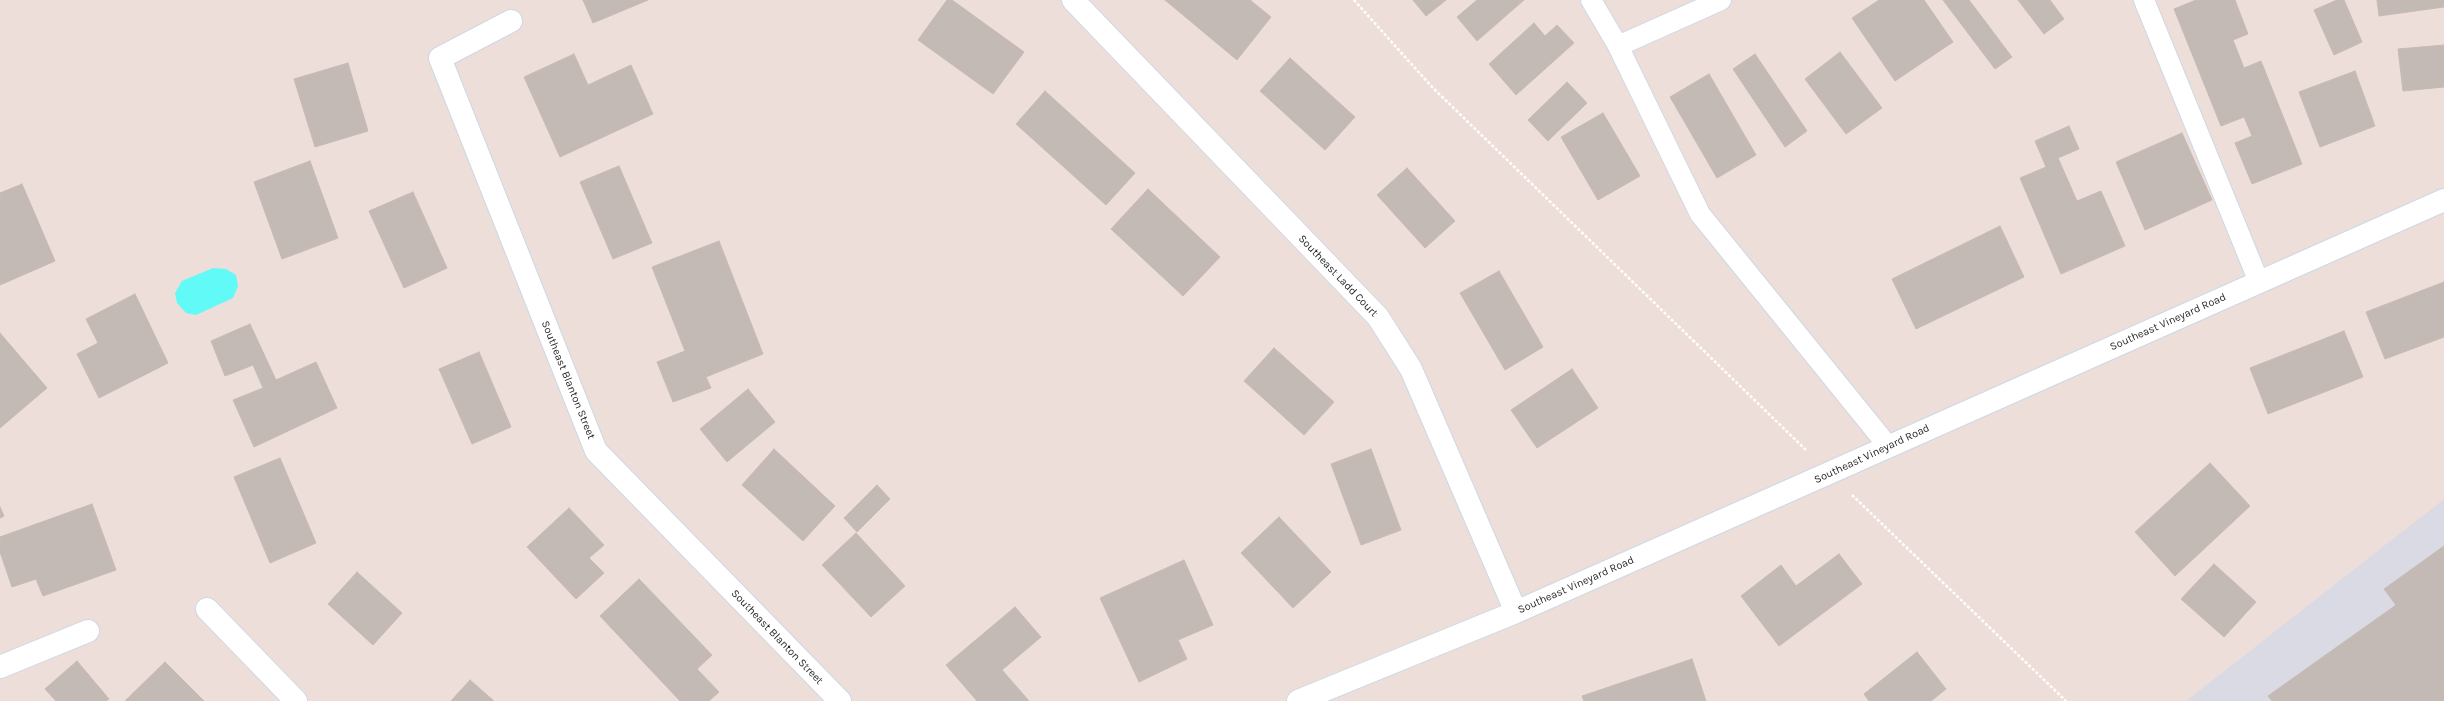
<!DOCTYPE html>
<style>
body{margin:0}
canvas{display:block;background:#edded9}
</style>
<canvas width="2444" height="701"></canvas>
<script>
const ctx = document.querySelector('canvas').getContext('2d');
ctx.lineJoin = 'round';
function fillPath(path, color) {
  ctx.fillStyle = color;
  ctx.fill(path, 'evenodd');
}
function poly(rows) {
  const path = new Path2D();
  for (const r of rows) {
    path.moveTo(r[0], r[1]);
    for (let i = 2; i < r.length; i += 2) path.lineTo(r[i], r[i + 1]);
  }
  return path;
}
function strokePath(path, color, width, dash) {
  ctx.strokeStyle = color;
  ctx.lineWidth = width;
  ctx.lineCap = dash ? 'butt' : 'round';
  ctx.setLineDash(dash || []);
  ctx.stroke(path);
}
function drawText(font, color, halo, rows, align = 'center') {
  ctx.font = font + ' Karla,sans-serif';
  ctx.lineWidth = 3;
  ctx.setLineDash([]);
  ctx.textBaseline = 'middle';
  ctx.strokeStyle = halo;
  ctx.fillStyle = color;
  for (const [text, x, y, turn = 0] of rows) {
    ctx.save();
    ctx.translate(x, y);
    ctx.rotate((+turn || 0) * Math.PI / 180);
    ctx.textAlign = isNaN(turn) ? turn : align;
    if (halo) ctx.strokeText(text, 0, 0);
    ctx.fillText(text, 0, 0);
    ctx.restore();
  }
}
const industrial = poly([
 [2444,499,2444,701,2186,701]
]);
const water = poly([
 [213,268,226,269,236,275,238,286,233,298,196,315,186,313,177,303,175,293,182,281]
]);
const building = poly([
 [583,0,648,0,593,23,583,0],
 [947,0,952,0,1024,52,993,94,918,40,947,0],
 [1165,0,1250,0,1271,17,1237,60,1165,0],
 [1413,0,1446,0,1426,16,1413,0],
 [1477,0,1524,0,1477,41,1457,17,1477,0],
 [1879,0,1924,0,1953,42,1895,81,1852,18,1879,0],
 [1943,0,1969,0,2012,57,1995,69,1943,0],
 [2018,0,2050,0,2064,19,2044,34,2018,0],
 [2196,0,2235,0,2248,34,2233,40,2244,68,2261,61,2302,164,2252,184,2235,143,2252,136,2244,117,2221,126,2174,9,2196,0],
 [2337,0,2344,0,2362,42,2334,55,2314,10,2337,0],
 [2377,0,2444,0,2444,7,2379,16,2377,0],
 [1534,23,1545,36,1557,25,1574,43,1516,95,1489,64,1534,23],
 [2444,45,2444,87,2403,91,2398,49,2444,45],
 [1840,52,1882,108,1846,134,1805,79,1840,52],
 [574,54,588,85,631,65,653,114,560,157,524,77,574,54],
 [1755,54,1807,131,1785,147,1733,69,1755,54],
 [1290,58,1355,117,1325,150,1260,91,1290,58],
 [348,63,368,131,315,147,294,79,348,63],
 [2355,71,2375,126,2320,147,2299,92,2355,71],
 [1709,74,1756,155,1717,178,1670,97,1709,74],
 [1567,82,1587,103,1548,141,1528,120,1567,82],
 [1045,91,1135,173,1106,205,1016,124,1045,91],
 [1603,113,1640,176,1598,200,1561,137,1603,113],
 [2069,126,2079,149,2058,158,2077,201,2101,191,2125,246,2061,274,2020,178,2046,167,2035,141,2069,126],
 [2182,133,2212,200,2145,230,2116,162,2182,133],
 [310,161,338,238,282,259,254,182,310,161],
 [619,166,652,243,613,259,580,182,619,166],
 [1407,168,1455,221,1425,248,1377,195,1407,168],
 [22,184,55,261,0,285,0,193,22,184],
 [1148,189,1220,257,1183,296,1111,229,1148,189],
 [413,192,447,268,404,288,369,211,413,192],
 [2000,226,2024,277,1916,329,1892,279,2000,226],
 [719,241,763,354,706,377,711,388,673,402,657,362,685,351,652,267,719,241],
 [1499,271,1543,347,1505,370,1460,293,1499,271],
 [2444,282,2444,337,2385,359,2366,312,2444,282],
 [135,294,168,363,99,398,77,354,98,343,86,319,135,294],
 [250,324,276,380,316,362,337,408,254,447,233,400,263,388,253,365,225,376,211,341,250,324],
 [2344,331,2363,377,2268,414,2250,368,2344,331],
 [0,333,47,388,0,428,0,333],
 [1274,348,1334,402,1304,435,1244,381,1274,348],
 [479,352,511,427,472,444,439,369,479,352],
 [1572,369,1598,408,1537,448,1511,410,1572,369],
 [748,389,775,422,727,462,700,429,748,389],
 [774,449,835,506,803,541,742,485,774,449],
 [1371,449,1401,530,1361,545,1331,464,1371,449],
 [280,458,316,543,270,563,234,477,280,458],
 [2210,463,2250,506,2175,576,2135,532,2210,463],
 [877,485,890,499,857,532,844,518,877,485],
 [92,504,116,570,43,596,36,579,12,587,0,552,0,537,92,504],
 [0,507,4,516,0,518,0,507],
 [569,508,604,545,589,558,604,573,576,599,527,547,569,508],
 [1279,517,1331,572,1293,608,1241,553,1279,517],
 [856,533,905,586,871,617,822,565,856,533],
 [2444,546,2444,701,2272,701,2268,696,2396,605,2384,589,2444,546],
 [1839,554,1862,584,1779,646,1741,596,1781,565,1796,586,1839,554],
 [1184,560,1213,625,1178,640,1187,659,1139,682,1100,598,1184,560],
 [2214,564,2256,602,2224,637,2181,599,2214,564],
 [357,572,402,613,373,645,328,604,357,572],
 [639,579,712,655,697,669,719,692,709,701,680,701,600,616,639,579],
 [1015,607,1041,637,1002,670,1029,701,977,701,946,665,1015,607],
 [1917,652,1946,689,1931,701,1869,701,1864,694,1917,652],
 [1692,659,1706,701,1584,701,1582,696,1692,659],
 [77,661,109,699,106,701,56,701,45,689,77,661],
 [165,662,204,701,125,701,165,662],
 [470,680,494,701,451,701,470,680]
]);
const path = poly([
 [1354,0,1432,87,1807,451],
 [1852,495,2066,701]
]);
const lane = poly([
 [1591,0,1618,46,1700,214,1888,446],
 [2144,0,2259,282],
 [1618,46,1721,0]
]);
const street = poly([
 [1073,0,1378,317,1411,369,1516,612],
 [511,21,440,58,596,451,840,701],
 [207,609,296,701],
 [0,667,88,631],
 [1298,701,1516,612,2444,200]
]);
const streetNames = [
 ["Southeast Ladd Court",1338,276,46],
 ["Southeast Vineyard Road",2168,322,-24],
 ["Southeast Blanton Street",568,380,68],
 ["Southeast Vineyard Road",1872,454,-25],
 ["Southeast Vineyard Road",1576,585,-24],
 ["Southeast Blanton Street",777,637,46]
];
fillPath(industrial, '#dadae4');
fillPath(water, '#61faf6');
fillPath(building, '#c4bab5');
strokePath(building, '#c8bab2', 1);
strokePath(lane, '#ced8e3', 22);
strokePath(street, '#ced8e3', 24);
strokePath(path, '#fff', 2.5, [3, 2]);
strokePath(lane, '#fff', 20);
strokePath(street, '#fff', 22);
drawText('11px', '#292929', '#fff', streetNames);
</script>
